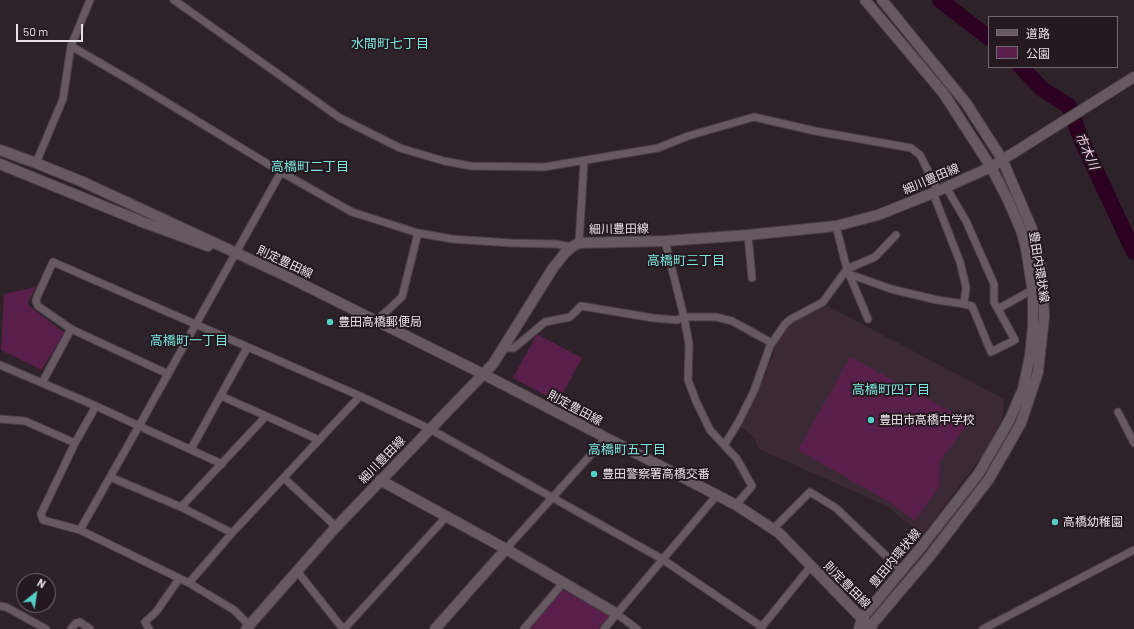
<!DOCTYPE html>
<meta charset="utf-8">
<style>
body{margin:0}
#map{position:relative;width:1134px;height:629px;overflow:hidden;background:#2e222a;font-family:Barlow,"Noto Sans JP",sans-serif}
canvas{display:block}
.legend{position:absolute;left:988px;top:16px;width:130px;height:52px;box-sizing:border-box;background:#241920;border:1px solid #72696f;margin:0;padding:5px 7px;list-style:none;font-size:12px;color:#e7e0e5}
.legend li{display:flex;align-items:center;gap:8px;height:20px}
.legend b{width:20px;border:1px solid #72696f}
.north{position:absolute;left:16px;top:573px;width:40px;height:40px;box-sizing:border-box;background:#241920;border:1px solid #72696f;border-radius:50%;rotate:30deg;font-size:11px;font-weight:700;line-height:16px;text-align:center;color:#e7e0e5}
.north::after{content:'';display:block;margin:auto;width:14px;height:18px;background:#55cec5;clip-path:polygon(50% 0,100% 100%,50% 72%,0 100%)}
.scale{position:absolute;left:16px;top:24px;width:67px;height:18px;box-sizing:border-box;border:2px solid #e7e0e5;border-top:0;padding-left:5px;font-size:12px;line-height:14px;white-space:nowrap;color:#e7e0e5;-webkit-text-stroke:3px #241920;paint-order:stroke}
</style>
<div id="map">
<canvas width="1134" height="629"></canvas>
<ul class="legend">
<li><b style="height:5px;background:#665961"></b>道路</li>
<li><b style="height:11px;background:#591f4b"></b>公園</li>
</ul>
<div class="north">N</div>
<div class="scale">50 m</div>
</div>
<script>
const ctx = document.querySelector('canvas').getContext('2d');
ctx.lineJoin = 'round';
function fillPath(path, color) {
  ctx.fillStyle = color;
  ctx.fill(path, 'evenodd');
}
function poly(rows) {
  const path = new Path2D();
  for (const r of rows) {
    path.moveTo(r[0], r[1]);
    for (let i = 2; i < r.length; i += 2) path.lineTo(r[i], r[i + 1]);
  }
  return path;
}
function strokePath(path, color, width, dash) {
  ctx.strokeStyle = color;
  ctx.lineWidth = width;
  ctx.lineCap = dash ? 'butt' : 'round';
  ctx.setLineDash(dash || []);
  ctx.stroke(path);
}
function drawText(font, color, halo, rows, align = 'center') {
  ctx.font = font + ' Barlow,"Noto Sans JP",sans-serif';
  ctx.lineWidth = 4;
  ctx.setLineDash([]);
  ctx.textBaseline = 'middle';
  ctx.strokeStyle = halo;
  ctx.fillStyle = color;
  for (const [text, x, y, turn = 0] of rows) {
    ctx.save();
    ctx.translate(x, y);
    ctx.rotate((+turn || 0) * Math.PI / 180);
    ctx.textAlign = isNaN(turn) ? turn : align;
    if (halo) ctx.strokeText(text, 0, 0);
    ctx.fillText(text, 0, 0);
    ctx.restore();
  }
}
const built = poly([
 [822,303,1004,399,1003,416,986,451,922,535,887,506,759,449,756,444,756,439,738,424,757,394,773,355,778,337,797,315]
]);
const green = poly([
 [36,287,28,302,29,306,65,333,41,370,1,350,4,294],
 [537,334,582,358,558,402,513,378],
 [850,357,963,418,967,425,940,461,939,487,914,521,891,503,798,450],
 [563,590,610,616,598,629,528,629]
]);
const river = poly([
 [940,0,989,38],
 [1021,67,1042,89,1069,106,1081,139,1134,252]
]);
const street = poly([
 [174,0,340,118,400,148,444,161,471,166,544,167,658,148,688,136,754,117,815,131,911,148,920,155,938,191],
 [71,46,143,88,281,172,352,212,418,233,452,239,511,243,556,244,572,247],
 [36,163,63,99,71,46,90,0],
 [933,193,960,262,966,287,964,304,972,306,991,352,1015,340,994,302,994,284,966,221,946,187],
 [836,226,847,269,868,319],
 [748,235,752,278],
 [665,241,684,317,689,344,688,380,696,401,710,430,737,459,752,486,736,505],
 [579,243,584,161],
 [849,274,891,289,937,300,964,304],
 [998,309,1032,290],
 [376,321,402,297,418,233],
 [503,348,514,348,545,322,570,317,581,306,653,318,677,320,684,317,716,317,732,321,772,343],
 [0,365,96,406],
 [168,374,71,329,38,306,36,301,37,297,53,262,360,396],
 [42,383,71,329],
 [221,396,266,416],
 [1118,412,1134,443],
 [0,419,25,421,75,443],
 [725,444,739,421,754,391,770,346,785,324,791,319,823,302,847,269,875,257,896,235],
 [191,449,247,348],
 [110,477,181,507,232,533],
 [284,478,331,522,335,528],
 [181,507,266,416,319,440],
 [773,529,810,492,836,508,902,571],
 [80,530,139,426,222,464],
 [506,549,605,439],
 [297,571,343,629],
 [189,583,232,533,360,396,430,429,662,559,762,627],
 [0,606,6,607,46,629],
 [617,614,637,629],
 [249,625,234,610,189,583,80,530,43,520,41,514,75,443,96,406,139,426,281,172],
 [71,629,76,623,80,622,90,629],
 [149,629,145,622,156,612,179,579],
 [344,629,446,517],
 [524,629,563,583],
 [604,629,717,495],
 [760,629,811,566],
 [983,629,1134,550]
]);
const secondary = poly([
 [0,150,36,163,83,182,286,276,483,374,736,505,779,533,872,629],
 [0,164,140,221,208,246],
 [380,480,506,549,617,614],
 [246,629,335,528,493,364,553,268,565,253,572,247,579,243,665,241,748,235,836,226,878,215,933,193,991,167,1134,77],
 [435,629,506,549],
 [859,629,862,618,922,546,979,473,1010,419,1023,389,1030,356,1033,326,1033,293,1026,248,1021,230,1008,200,991,167,944,94,865,0],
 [868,629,930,556,989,479,1021,423,1038,372,1044,317,1042,273,1032,229,1002,159,966,103,882,0]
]);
const markers = [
 [330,322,4,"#55cec5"],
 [871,420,4,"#55cec5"],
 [594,474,4,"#55cec5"],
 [1055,522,4,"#55cec5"]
];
const streetNames = [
 ["細川豊田線",931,179,-23],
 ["細川豊田線",619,229,-1],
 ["則定豊田線",285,262,25],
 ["豊田内環状線",1039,267,81],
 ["則定豊田線",575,408,28],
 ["細川豊田線",382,460,-46],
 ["豊田内環状線",895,558,-50],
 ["則定豊田線",847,585,45]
];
const poiNames = [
 ["豊田高橋郵便局",338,322],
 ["豊田市高橋中学校",879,420],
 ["豊田警察署高橋交番",602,474],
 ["高橋幼稚園",1063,522]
];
const neighbourhoodNames = [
 ["水間町七丁目",390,44],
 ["高橋町二丁目",310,167],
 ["高橋町三丁目",686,261],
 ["高橋町一丁目",189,341],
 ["高橋町四丁目",891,390],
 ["高橋町五丁目",627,450]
];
const waterNames = [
 ["市木川",1087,151,66]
];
fillPath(built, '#3b2a36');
fillPath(green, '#591f4b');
strokePath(river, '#2b0021', 16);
strokePath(street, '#483f45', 9);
strokePath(secondary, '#483f45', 12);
strokePath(street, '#665961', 7);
strokePath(secondary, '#665961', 10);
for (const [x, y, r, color] of markers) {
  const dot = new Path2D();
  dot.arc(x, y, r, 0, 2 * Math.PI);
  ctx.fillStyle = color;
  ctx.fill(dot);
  strokePath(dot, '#241920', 1.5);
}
drawText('12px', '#e7e0e5', '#241920', streetNames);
drawText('12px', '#e7e0e5', '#241920', poiNames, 'left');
drawText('13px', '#7be6dd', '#241920', neighbourhoodNames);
drawText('italic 13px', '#f6cfe9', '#241920', waterNames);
</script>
